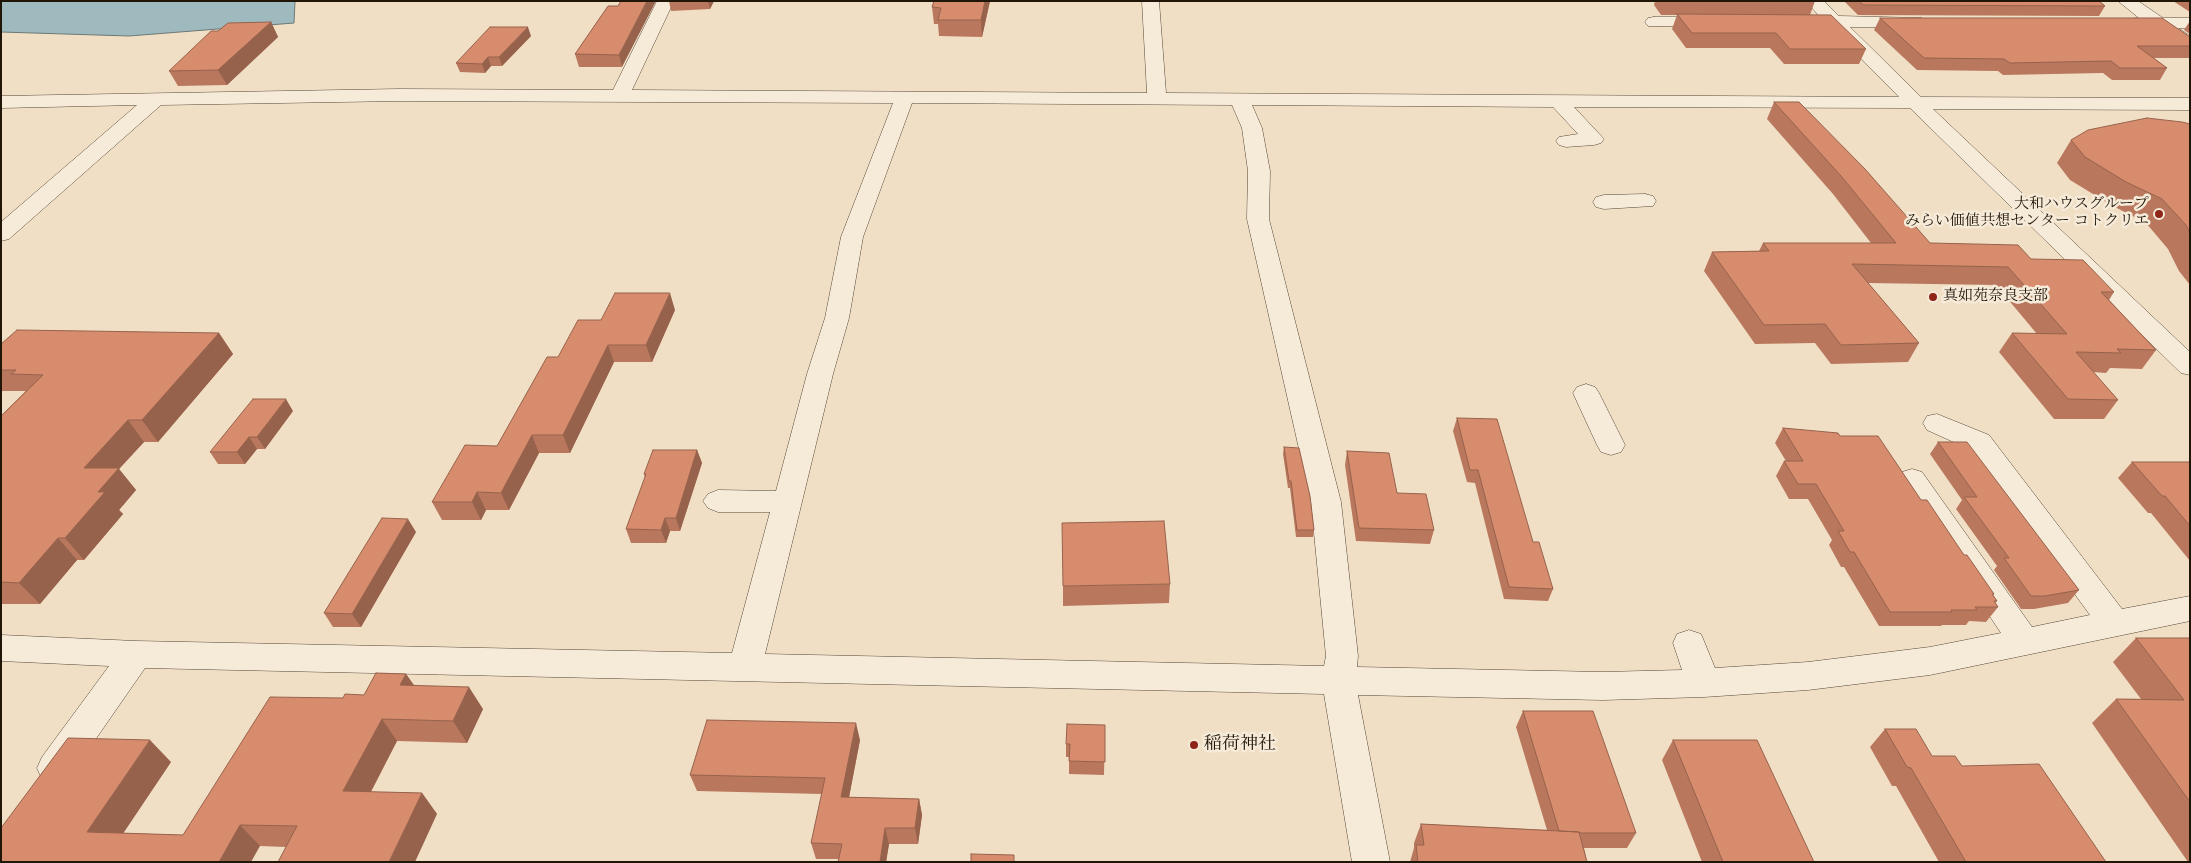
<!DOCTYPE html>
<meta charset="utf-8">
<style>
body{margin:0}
#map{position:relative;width:2191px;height:863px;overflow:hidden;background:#f1dfc5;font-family:Cardo,serif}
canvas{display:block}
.frame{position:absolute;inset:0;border:2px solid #201607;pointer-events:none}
</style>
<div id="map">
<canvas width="2191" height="863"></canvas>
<div class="frame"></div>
</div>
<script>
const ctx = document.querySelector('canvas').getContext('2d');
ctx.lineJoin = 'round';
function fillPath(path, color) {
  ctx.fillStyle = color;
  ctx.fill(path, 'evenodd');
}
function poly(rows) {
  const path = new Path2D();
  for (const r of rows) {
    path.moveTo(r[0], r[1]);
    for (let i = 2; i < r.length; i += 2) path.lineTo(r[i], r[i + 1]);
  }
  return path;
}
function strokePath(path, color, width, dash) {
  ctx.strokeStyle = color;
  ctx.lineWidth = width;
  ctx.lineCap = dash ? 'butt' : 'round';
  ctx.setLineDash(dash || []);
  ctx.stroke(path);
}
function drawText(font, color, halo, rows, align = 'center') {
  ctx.font = font + ' Cardo,"Noto Serif JP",serif';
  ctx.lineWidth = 5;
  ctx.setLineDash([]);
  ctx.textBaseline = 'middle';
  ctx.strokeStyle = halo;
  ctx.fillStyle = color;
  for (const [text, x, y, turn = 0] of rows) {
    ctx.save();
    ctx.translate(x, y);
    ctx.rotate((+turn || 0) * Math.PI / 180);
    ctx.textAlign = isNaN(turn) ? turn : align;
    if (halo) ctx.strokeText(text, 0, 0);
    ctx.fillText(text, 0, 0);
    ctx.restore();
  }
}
const water = poly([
 [1,1,295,1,294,23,129,36,1,32,1,1]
]);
const minor = poly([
 [657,1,674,1,632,90,1147,93,1142,1,1159,1,1166,93,1899,97,1830,27,1799,26,1793,25,1790,21,1793,17,1799,16,1819,16,1806,1,1824,1,1839,16,1922,18,1925,22,1922,26,1916,27,1850,27,1921,97,2190,98,2190,110,1933,109,2190,352,2190,375,2181,373,1910,108,1574,107,1604,139,1601,143,1594,145,1566,147,1559,145,1556,141,1559,137,1578,134,1553,107,1252,105,1262,128,1270,171,1269,219,1341,502,1358,656,1357,667,1603,672,1682,670,1673,643,1677,634,1689,630,1701,634,1715,668,1808,662,1930,647,2001,633,1898,479,1902,472,1912,469,1922,472,2032,627,2090,615,1969,449,1927,430,1923,423,1927,416,1937,414,1989,435,2122,609,2190,596,2190,621,1930,675,1808,690,1704,697,1603,700,1358,695,1390,862,1352,862,1324,694,145,668,68,779,55,784,42,779,37,768,42,757,109,666,1,661,1,635,136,641,732,653,770,512,718,512,708,508,703,501,708,494,718,490,776,491,807,374,825,318,841,237,893,103,399,101,161,105,9,239,1,241,1,222,137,105,1,108,1,96,399,89,613,90,657,1],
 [912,103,1232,105,1242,128,1248,171,1247,219,1311,502,1326,656,1324,666,765,654,833,374,849,318,863,237,912,103],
 [2118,1,2138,1,2163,18,2190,18,2190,28,2178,28,2190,36,2190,49,2184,48,2155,28,2125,27,2122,23,2125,19,2139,18,2118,1],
 [1654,17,1711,17,1717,18,1720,22,1717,26,1711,27,1648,26,1645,22,1648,18,1654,17],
 [1645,194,1653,196,1656,201,1653,206,1604,209,1596,207,1593,202,1596,197,1604,195,1645,194],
 [1586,384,1595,387,1599,393,1625,445,1621,452,1611,455,1601,452,1597,445,1573,393,1577,387,1586,384]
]);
const wall = poly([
 [669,1,714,1,710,9,671,11],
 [934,1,990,1,982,37,939,36,938,24,934,24,932,7],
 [1655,1,1815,1,1810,15,1866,49,1859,64,1784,64,1770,48,1686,48,1672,29,1677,15,1661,15,1654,5],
 [1844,1,2099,1,2105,6,2099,16,1858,15],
 [2173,1,2190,1,2190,12],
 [618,6,622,67,579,67,575,54],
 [1880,18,2190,37,2190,58,2154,58,2167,68,2160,80,2112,80,2103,73,2003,75,1998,71,1917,70,1874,30],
 [2190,21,2190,34,2184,30],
 [271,22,278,37,227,85,178,86,169,71,218,31],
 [531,36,502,66,491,66,485,73,460,72,456,63],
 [1774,102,1930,243,2031,259,2114,292,2109,300,2156,350,2142,369,2110,368,2106,373,2093,372,2118,400,2104,419,2054,419,1999,352,2012,333,2037,334,1996,285,1868,283,1919,343,1908,362,1831,364,1815,343,1755,344,1704,271,1712,252,1759,251,1763,243,1871,243,1833,194,1767,119],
 [2190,124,2190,285,2179,271,2168,249,2146,223,2111,205,2070,180,2057,163,2071,140],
 [675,310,652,362,614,362,570,453,539,453,509,510,486,510,481,520,442,520,432,502,497,446,558,357,601,320],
 [219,333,233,354,158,442,144,442,119,469,136,490,119,510,123,514,84,560,77,560,40,604,1,604,1,416,25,392,25,391,1,391,1,344],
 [293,411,265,449,257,449,245,464,218,464,210,452],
 [1457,418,1533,542,1553,589,1548,601,1504,599,1475,483,1467,482,1453,431],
 [1783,428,1840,436,1921,500,1994,594,1993,595,1997,601,1995,603,1998,607,1986,622,1969,621,1966,625,1942,625,1941,626,1879,626,1844,567,1841,567,1829,545,1832,540,1808,499,1789,499,1776,476,1784,461,1786,461,1775,443],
 [1938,442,2079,590,2068,603,2034,609,2021,609,1994,570,1997,566,1956,509,1962,500,1930,454],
 [1284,447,1314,530,1313,537,1296,537,1290,488,1288,488,1283,454],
 [697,450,702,463,680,531,670,531,666,543,631,543,626,529,645,478,644,474],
 [1347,451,1397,493,1434,530,1430,544,1356,541,1345,465],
 [2132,462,2190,462,2190,561,2151,513,2148,513,2118,478],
 [416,532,361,627,333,627,324,613],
 [1170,584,1169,603,1063,606,1063,586],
 [2136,638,2190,638,2190,862,2188,862,2092,723,2116,699,2141,699,2113,662],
 [406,674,414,685,483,709,467,743,397,741,371,792,422,793,437,814,286,847,260,846,1,862,171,762,123,833,183,835,364,695],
 [1523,711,1636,833,1627,848,1584,848,1587,862,1410,862,1414,848,1414,843,1421,824,1547,830,1516,727],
 [1105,725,1104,775,1069,774,1069,757,1066,757,1066,744],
 [1885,729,1932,756,1962,766,2106,862,1939,862,1896,786,1892,786,1870,747],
 [860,740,849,797,919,799,922,815,918,844,889,844,886,862,838,862,839,859,816,859,811,843,822,794,697,791,690,775],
 [1673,740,1814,862,1702,862,1662,760]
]);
const shadedWall = poly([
 [647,1,656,1,622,67,619,55],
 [708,1,714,1,710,9],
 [985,1,990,1,982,37,981,20],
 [271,22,278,37,227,85,218,70],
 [528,27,531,36,502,66,499,57],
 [488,57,491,66,485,73,482,64],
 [670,293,675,310,652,362,646,345],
 [219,333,233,354,158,442,142,420],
 [608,345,614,362,570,453,563,435],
 [286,399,293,411,265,449,257,437],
 [128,420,144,442,119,469,136,490,119,510,123,514,84,560,65,538,84,468],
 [532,435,539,453,509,510,501,493],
 [249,437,257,449,245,464,237,452],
 [697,450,702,463,680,531,676,518],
 [477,492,486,510,481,520,472,502],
 [665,518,670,531,666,543,661,530],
 [408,519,416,532,361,627,352,614],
 [58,538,77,560,40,604,19,583],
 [406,674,421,696,400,685],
 [469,687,483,709,467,743,453,721],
 [382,719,397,741,360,812,343,791],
 [856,723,860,740,846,813,841,797],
 [150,740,171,762,110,853,87,832],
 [422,793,437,814,415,862,389,862],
 [919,799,922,815,918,844,915,828],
 [240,825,260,846,251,862,219,862],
 [885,828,889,844,886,862,880,862]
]);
const building = poly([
 [621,1,647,1,619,55,575,54,608,6,618,6,621,1],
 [934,1,985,1,981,20,938,20,941,8,932,7,934,1],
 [1859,1,2099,1,2105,6,1863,5,1859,1],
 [1677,14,1831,15,1866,49,1790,49,1776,33,1692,33,1677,14],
 [1880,18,2162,18,2190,37,2190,46,2137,46,2167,68,2120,68,2111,61,2010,63,2004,59,1924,58,1880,18],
 [271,22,218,70,169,71,211,31,218,31,228,23,271,22],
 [490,27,528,27,499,57,488,57,482,64,456,63,490,27],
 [1774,102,1799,102,1865,169,1930,243,2018,245,2031,259,2083,260,2114,292,2101,292,2156,350,2117,349,2121,353,2076,352,2118,400,2068,399,2012,333,2067,334,2008,267,1852,264,1919,343,1841,345,1825,324,1764,325,1712,252,1769,251,1763,243,1896,243,1841,176,1774,102],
 [2147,118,2182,122,2190,124,2190,233,2186,225,2162,199,2126,182,2085,157,2071,140,2088,130,2147,118],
 [615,293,670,293,646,345,608,345,563,435,532,435,501,493,477,492,472,502,432,502,465,445,497,446,547,357,558,357,578,320,601,320,615,293],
 [17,330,219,333,142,420,128,420,84,468,119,468,98,492,105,492,65,538,58,538,19,583,1,582,1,416,43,375,11,374,16,370,1,370,1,344,17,330],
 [253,399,286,399,257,437,249,437,237,452,210,452,253,399],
 [1457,418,1497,419,1533,542,1539,542,1553,589,1509,587,1478,470,1470,470,1457,418],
 [1783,428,1838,433,1840,436,1878,436,1921,500,1927,500,1964,555,1967,555,1994,594,1992,594,1997,601,1994,601,1998,607,1975,607,1977,610,1951,610,1952,612,1890,612,1854,552,1850,552,1838,531,1844,531,1816,484,1798,484,1784,461,1803,461,1783,428],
 [1938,442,1967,442,2079,590,2045,596,2031,596,2004,558,2009,558,1964,497,1977,497,1938,442],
 [1284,447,1299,448,1310,496,1314,530,1297,530,1291,481,1289,481,1284,447],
 [653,450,697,450,676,518,665,518,661,530,626,529,646,474,644,474,653,450],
 [1347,451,1389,453,1397,493,1426,494,1434,530,1359,528,1347,451],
 [2132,462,2190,462,2190,526,2165,496,2162,496,2132,462],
 [382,518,408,519,352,614,324,613,382,518],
 [1164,521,1170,584,1063,586,1062,523,1164,521],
 [2136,638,2190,638,2190,802,2116,699,2184,700,2136,638],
 [376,673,406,674,400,685,469,687,453,721,382,719,343,791,422,793,389,862,278,862,297,826,240,825,219,862,1,862,1,828,68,738,150,740,87,832,183,835,270,697,343,698,345,694,364,695,376,673],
 [1523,711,1593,711,1636,833,1580,833,1579,832,1559,831,1523,711],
 [707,720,856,723,841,797,919,799,915,828,885,828,880,862,838,862,842,844,811,843,825,778,690,775,707,720],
 [1067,724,1105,725,1105,762,1069,761,1070,744,1066,744,1067,724],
 [1885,729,1916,729,1932,756,1955,756,1962,766,2039,764,2106,862,1966,862,1911,768,1907,767,1885,729],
 [1673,740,1757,740,1814,862,1723,862,1673,740],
 [1421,824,1579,832,1587,862,1418,862,1416,845,1424,845,1421,824],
 [971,854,1014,855,1014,862,971,862,971,854]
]);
const markers = [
 [2159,214,5,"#8f2418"],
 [1933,297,5,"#8f2418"],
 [1194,745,5,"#8f2418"]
];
const poiNames = [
 ["大和ハウスグループ",2149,205],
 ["みらい価値共想センター コトクリエ",2149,222],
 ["真如苑奈良支部",1943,297,"left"]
];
const nearPoinames = [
 ["稲荷神社",1204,745]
];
fillPath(water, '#9ebabe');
strokePath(water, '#6c7875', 1);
strokePath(minor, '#544836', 1);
fillPath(minor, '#f6ead9');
fillPath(wall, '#b9785e');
fillPath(shadedWall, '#96624c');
fillPath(building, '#d78c6d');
strokePath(building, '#96624c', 1);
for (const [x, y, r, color] of markers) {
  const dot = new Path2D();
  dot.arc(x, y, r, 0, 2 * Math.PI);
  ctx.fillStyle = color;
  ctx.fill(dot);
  strokePath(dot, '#f6ead9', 2);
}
drawText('15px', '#201607', '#f6ead9', poiNames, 'right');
drawText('18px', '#201607', '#f6ead9', nearPoinames, 'left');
</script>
